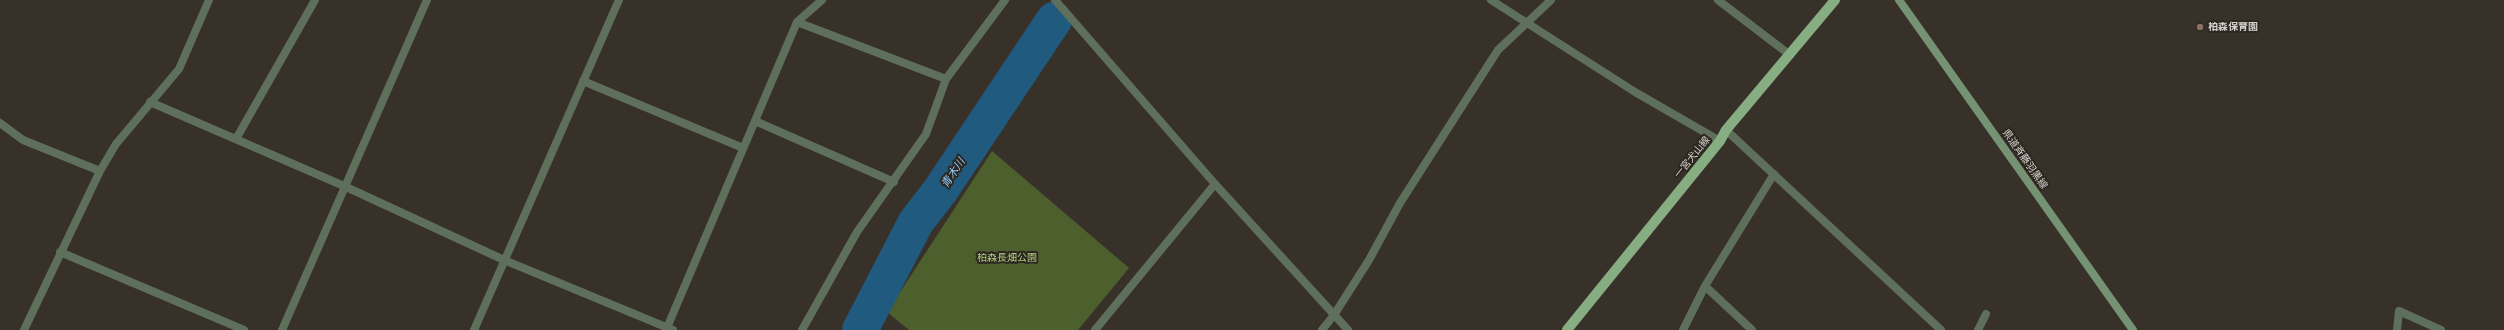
<!DOCTYPE html>
<meta charset="utf-8">
<style>
body{margin:0}
canvas{display:block;background:#37312a}
</style>
<canvas width="2504" height="330"></canvas>
<script>
const ctx = document.querySelector('canvas').getContext('2d');
ctx.lineJoin = 'round';
function fillPath(path, color) {
  ctx.fillStyle = color;
  ctx.fill(path, 'evenodd');
}
function poly(rows) {
  const path = new Path2D();
  for (const r of rows) {
    path.moveTo(r[0], r[1]);
    for (let i = 2; i < r.length; i += 2) path.lineTo(r[i], r[i + 1]);
  }
  return path;
}
function strokePath(path, color, width, dash) {
  ctx.strokeStyle = color;
  ctx.lineWidth = width;
  ctx.lineCap = dash ? 'butt' : 'round';
  ctx.setLineDash(dash || []);
  ctx.stroke(path);
}
function drawText(font, color, halo, rows, align = 'center') {
  ctx.font = font + ' Ubuntu,"Noto Sans JP",sans-serif';
  ctx.lineWidth = 4;
  ctx.setLineDash([]);
  ctx.textBaseline = 'middle';
  ctx.strokeStyle = halo;
  ctx.fillStyle = color;
  for (const [text, x, y, turn = 0] of rows) {
    ctx.save();
    ctx.translate(x, y);
    ctx.rotate((+turn || 0) * Math.PI / 180);
    ctx.textAlign = isNaN(turn) ? turn : align;
    if (halo) ctx.strokeText(text, 0, 0);
    ctx.fillText(text, 0, 0);
    ctx.restore();
  }
}
const green = poly([
 [992,151,1129,268,1078,330,909,330,887,312]
]);
const river = poly([
 [860,330,916,222,940,191,1054,20]
]);
const minor = poly([
 [1491,0,1635,92,1720,141],
 [1718,0,1790,55],
 [797,22,946,79],
 [583,81,743,148],
 [150,102,344,186,504,260,673,330],
 [755,121,894,182],
 [0,123,23,140,100,171],
 [1726,130,1941,330],
 [236,139,315,0],
 [60,252,244,330],
 [1705,286,1752,330],
 [24,330,100,171,116,144,179,69,209,0],
 [282,330,427,0],
 [474,330,619,0],
 [666,330,797,22,822,0],
 [802,330,857,232,926,134,946,79,1005,0],
 [1095,330,1215,184],
 [1322,330,1334,315,1369,260,1400,203,1498,50,1551,0],
 [1683,330,1705,286,1774,174],
 [1978,330,1986,314],
 [2397,330,2399,311,2441,330]
]);
const tertiary = poly([
 [1055,0,1215,184,1348,330]
]);
const secondary = poly([
 [1899,0,2133,330]
]);
const primary = poly([
 [1567,330,1720,141,1726,130,1835,0]
]);
const markers = [
 [2200,27,4,"#8d6e63"]
];
const poiNames = [
 ["柏森保育園",2208,27]
];
const streetNames = [
 ["一宮犬山線",1692,157,-51],
 ["県道斉藤羽黒線",2025,159,55]
];
const parkNames = [
 ["柏森長畑公園",1007,258]
];
const waterNames = [
 ["青木川",953,173,-56]
];
fillPath(green, '#4d5f2d');
strokePath(river, '#215a7f', 36);
strokePath(minor, '#5e705c', 8);
strokePath(tertiary, '#5e705c', 8);
strokePath(secondary, '#759372', 8);
strokePath(primary, '#87ad83', 10);
for (const [x, y, r, color] of markers) {
  const dot = new Path2D();
  dot.arc(x, y, r, 0, 2 * Math.PI);
  ctx.fillStyle = color;
  ctx.fill(dot);
  strokePath(dot, '#2d2721', 1.5);
}
drawText('bold 10px', '#d5d2cd', '#2d2721', poiNames, 'left');
drawText('10px', '#d5d2cd', '#2d2721', streetNames);
drawText('10px', '#afce7a', '#2d2721', parkNames);
drawText('italic 11px', '#8fcdfc', '#2d2721', waterNames);
</script>
